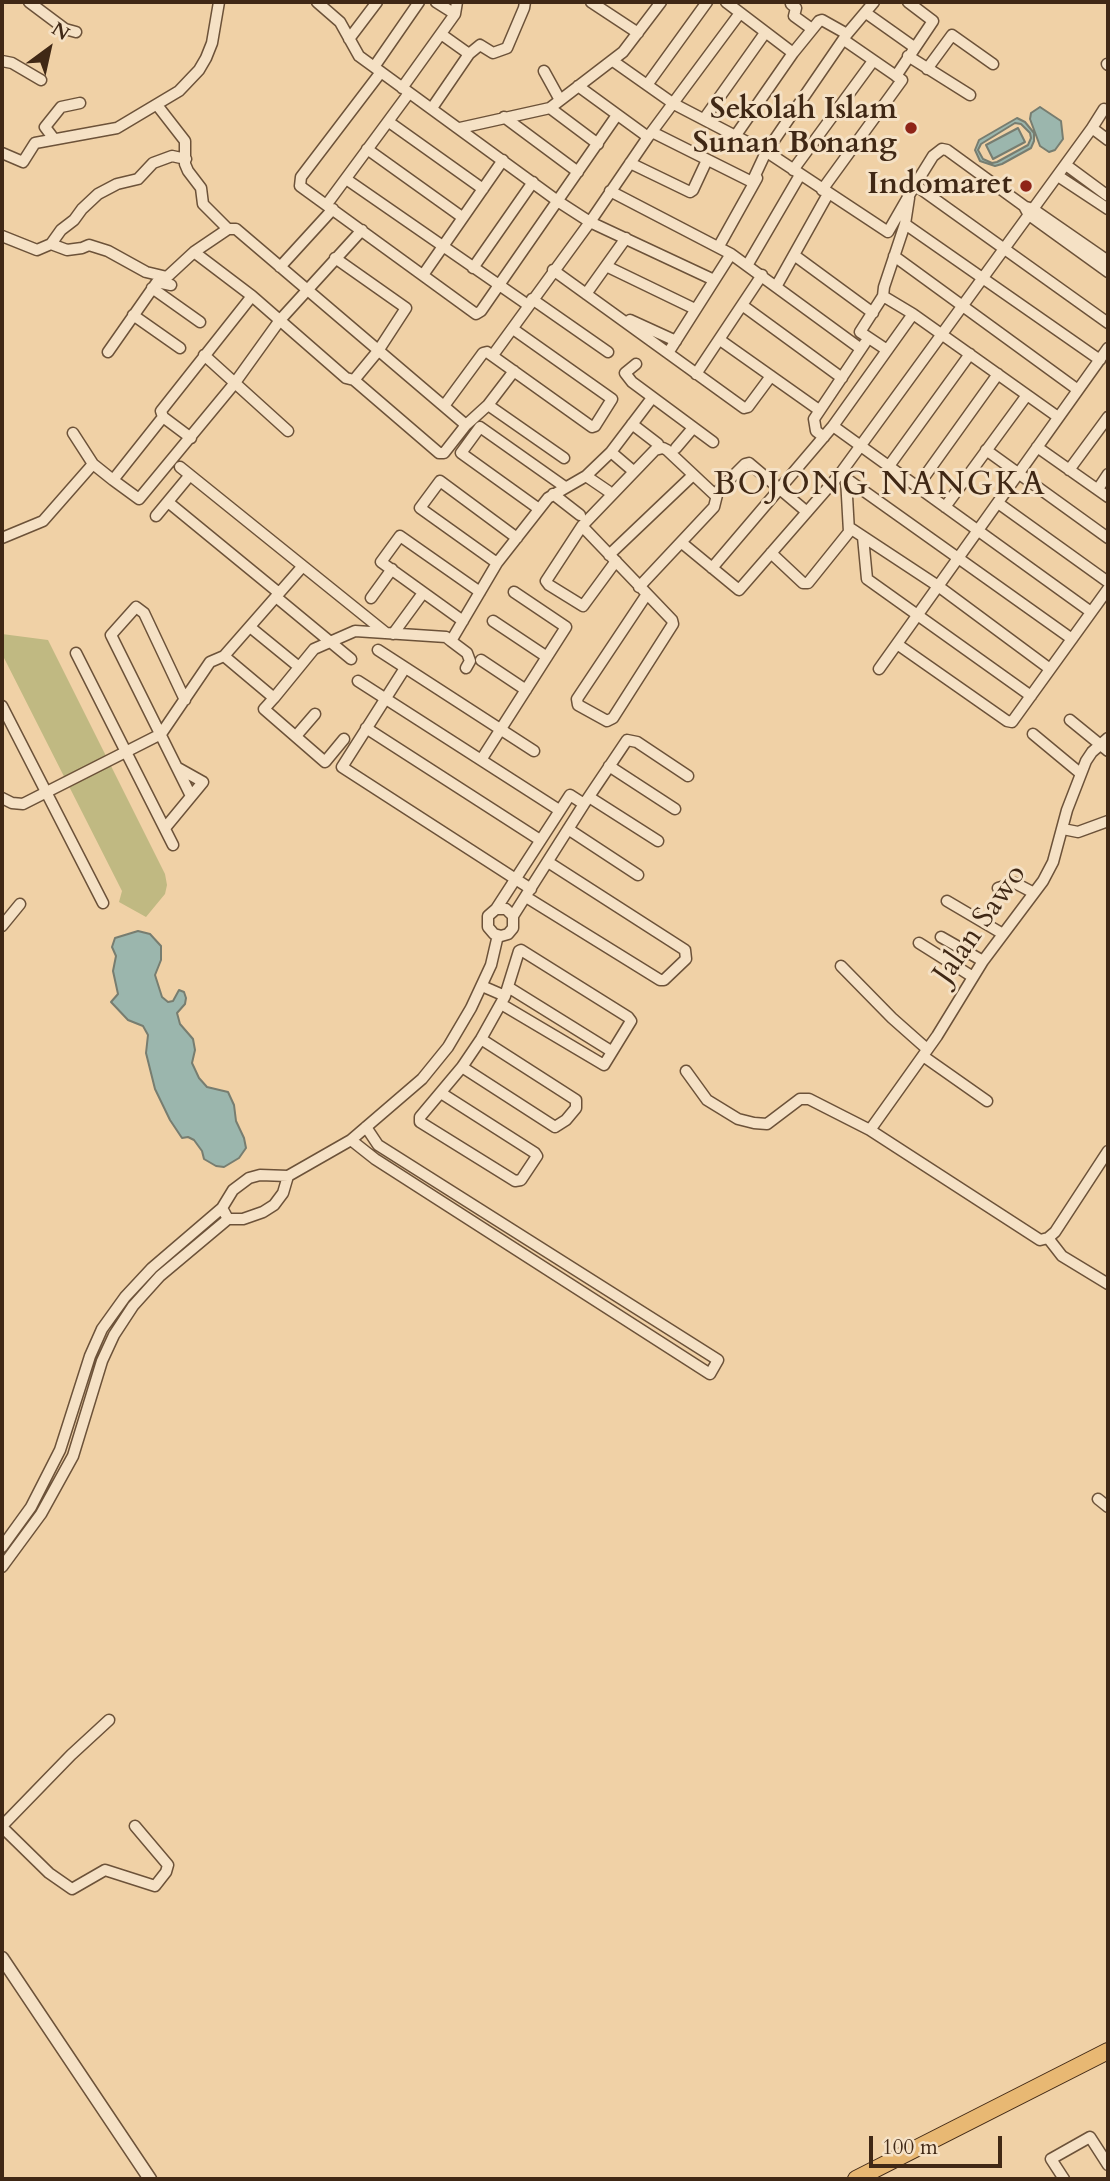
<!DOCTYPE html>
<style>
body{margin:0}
#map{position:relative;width:1110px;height:2181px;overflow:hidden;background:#f0d1a6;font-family:Cardo,serif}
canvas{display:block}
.frame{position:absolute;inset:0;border:4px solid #402815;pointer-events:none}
.north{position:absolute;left:14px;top:14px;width:70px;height:70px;-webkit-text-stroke:5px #f5e1c5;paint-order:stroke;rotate:33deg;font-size:19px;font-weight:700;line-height:28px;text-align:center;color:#402815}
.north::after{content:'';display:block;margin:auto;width:24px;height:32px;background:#402815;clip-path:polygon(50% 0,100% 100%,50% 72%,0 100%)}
.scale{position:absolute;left:869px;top:2136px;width:133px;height:32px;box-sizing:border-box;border:4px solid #402815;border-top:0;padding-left:9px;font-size:21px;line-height:24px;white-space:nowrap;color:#402815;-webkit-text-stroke:5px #f5e1c5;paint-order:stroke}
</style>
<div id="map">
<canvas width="1110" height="2181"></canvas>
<div class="frame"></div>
<div class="north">N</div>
<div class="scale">100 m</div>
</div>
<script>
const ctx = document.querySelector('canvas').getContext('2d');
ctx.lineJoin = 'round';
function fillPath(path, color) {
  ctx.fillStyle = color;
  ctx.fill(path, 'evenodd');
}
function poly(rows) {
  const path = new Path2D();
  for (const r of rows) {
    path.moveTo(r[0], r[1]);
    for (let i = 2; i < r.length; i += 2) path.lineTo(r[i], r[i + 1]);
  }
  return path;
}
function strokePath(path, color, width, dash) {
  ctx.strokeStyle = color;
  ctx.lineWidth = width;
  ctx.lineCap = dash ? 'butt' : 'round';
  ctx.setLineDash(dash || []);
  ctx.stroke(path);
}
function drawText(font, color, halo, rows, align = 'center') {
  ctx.font = font + ' Cardo,serif';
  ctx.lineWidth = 6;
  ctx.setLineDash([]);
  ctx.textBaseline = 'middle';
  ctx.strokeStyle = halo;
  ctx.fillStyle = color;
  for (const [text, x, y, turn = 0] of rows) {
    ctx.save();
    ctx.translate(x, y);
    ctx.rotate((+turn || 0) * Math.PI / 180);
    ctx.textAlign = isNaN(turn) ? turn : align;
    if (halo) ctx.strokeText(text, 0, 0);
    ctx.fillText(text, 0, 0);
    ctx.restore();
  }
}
const green = poly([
 [2,634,48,640,165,874,167,885,165,894,146,917,119,902,122,891,2,654]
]);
const water = poly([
 [1040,107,1061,121,1063,139,1055,150,1049,152,1040,146,1030,119,1031,113,1040,107],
 [1017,118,1025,122,1034,133,1034,141,1031,148,1002,164,995,166,980,161,975,150,979,140,1017,118],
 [1015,123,1021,124,1030,133,1031,138,1028,145,997,162,992,163,983,159,978,150,981,144,1015,123],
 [1018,128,1025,142,993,159,986,145,1018,128],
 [138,931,150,934,161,946,161,960,155,975,162,997,168,1002,173,1001,179,990,184,992,186,998,185,1004,177,1013,180,1024,193,1039,195,1050,192,1063,199,1078,207,1087,228,1092,234,1105,236,1121,244,1138,246,1148,239,1158,224,1167,216,1166,204,1159,202,1151,194,1140,188,1137,182,1138,170,1120,155,1089,146,1053,148,1035,143,1026,128,1020,111,1002,118,994,113,971,116,956,112,947,115,938,138,931]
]);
const minor = poly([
 [29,2,65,29,76,32],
 [317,2,340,22,359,56,559,202,590,222,714,280],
 [436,2,455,14],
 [591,2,638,33],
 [726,2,793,53],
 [791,4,796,8,794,16,812,29],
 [866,13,914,47],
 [349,39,377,2],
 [469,54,480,45,493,53,507,48,524,8,525,2],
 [908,56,970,95],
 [2,61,12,63,41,80],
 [613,61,674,104,770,154,888,232,915,185,1108,323],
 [1107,64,1108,65],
 [374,67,419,2],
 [927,69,952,35,993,64],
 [544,71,560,100],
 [381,72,301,177,300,186,476,314,481,311,617,115],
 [896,76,933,21,908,2],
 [647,85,707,2],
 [578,86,648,137],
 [402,88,455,14,457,2],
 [157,105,185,141,185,164,188,171,201,188,203,204,228,229],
 [432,108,469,54,441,34],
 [550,108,598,144],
 [504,117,578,172],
 [704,119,765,33],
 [389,122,483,189],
 [460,128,550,108,623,52,661,2],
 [1092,128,1104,109],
 [652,132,752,182,766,152,847,34,874,2],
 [736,135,793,53,819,21,822,20,847,34],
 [54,139,45,127,61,107,80,103],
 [367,149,462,217],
 [2,153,23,162,35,143,117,128,179,91,199,70,206,58,212,43,219,2],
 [630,163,690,192,693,190,707,160],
 [1066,165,1108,196],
 [793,170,873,61],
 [1058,176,1108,209],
 [346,179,528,305],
 [915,185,933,156,942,149,947,150,1024,206,1029,215,1108,272],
 [822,190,902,80,844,40],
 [610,191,731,254,861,349],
 [327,204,409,93],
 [1026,207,1033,209,1108,261],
 [905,224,1100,360],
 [2,236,37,250,51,244,67,250,82,248,89,245,108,251,146,272,167,277,194,252],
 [51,244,61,230,74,220,82,209,98,194,117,184,138,179,153,163,172,156,186,159],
 [719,246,757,178],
 [794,255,873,313],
 [894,256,1078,390],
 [335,258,406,308,378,351,354,380],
 [748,264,800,175],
 [606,266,695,309],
 [280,267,333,209],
 [473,268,533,182],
 [553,270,744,408,748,407,771,376],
 [423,275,503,160],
 [777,285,828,194],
 [152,288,200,322],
 [586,294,626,238],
 [883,296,884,287,905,224,909,198],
 [532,299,608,352],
 [742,305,842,378],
 [133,315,180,348],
 [630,320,676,341],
 [720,340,819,410],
 [887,350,860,332,883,296,913,314,1058,417],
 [108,352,157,282,171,285],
 [668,353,731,254],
 [204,355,288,431],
 [493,355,590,222,648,137,740,13],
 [636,364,625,373,632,382,713,442],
 [696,374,762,275],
 [488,405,564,458],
 [444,406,483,353,487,352,592,427,595,426,612,399,513,329],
 [163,417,113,480,139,499,234,384,280,320,362,230],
 [632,424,658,444],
 [466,425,444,453,439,453,354,380,346,378,252,296,194,252,228,229,236,229,466,425,488,405,514,371],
 [833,426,1091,612],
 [73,433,93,464,113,480],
 [824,437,816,431,814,419,865,343],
 [191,438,163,417,161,411,252,296],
 [1037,447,1108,497],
 [676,448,693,428],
 [986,450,1108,538],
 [611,452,632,470],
 [889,466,970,354],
 [180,467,386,633],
 [1069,470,1108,417],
 [586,476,608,491],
 [917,487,998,374],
 [1098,489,1108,474],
 [553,494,580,515],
 [168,502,279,593],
 [998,503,1108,582],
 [945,507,1027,395],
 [539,509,461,453,480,427,565,487],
 [156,516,190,475],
 [582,526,672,620,673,624,613,718,607,721,578,705,577,699,647,594],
 [850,528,938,586,1050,669],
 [863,537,867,579,1031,696],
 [2,538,43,521,93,464],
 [682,543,739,590,840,474],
 [771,553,803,583,808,583,849,532,846,478],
 [609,555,692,476],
 [616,561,583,606,549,585,546,581,582,526,655,450,663,448,667,450,716,496],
 [497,563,420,508,440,481,517,538],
 [712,568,833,426,913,314],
 [639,587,714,507,718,491,745,464,749,463,807,512],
 [276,597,351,659],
 [371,598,392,569],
 [463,621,381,562,400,536,480,592],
 [493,621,547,657],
 [250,627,299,667],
 [393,634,423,593],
 [1072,639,840,474,1092,128,1108,140],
 [451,641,467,653,470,661,466,668],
 [897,644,1007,721,1012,722,1108,589],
 [378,650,534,751],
 [76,653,173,845],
 [224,656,302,567],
 [481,660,526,690],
 [405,668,342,767,531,889],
 [879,669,1108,348],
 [358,681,559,810],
 [274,698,264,709,325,762,344,739],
 [185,700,144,613,136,607,111,635,191,796],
 [2,706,103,903],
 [1070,720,1108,751],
 [366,728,540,840],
 [1033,734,1080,773],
 [296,736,315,714],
 [481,760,566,627,514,592],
 [609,766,675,809],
 [589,797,658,841],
 [2,798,12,803,23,804,161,734,210,662,224,656,274,698,314,649,355,631,446,637,451,641,497,563,548,498,586,476,611,452,652,398],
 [584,804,627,740,637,742,688,776],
 [165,828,203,782,178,768],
 [568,829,638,875],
 [1063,829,1078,832,1108,821],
 [998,888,1015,883,1034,893],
 [526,897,660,980,664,980,686,959,685,950,548,862],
 [947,901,1003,934],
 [496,909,570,795,584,804,513,916,513,928,508,934,501,936,494,934,488,927,488,916,496,909,506,909,513,916],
 [2,926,20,904],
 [941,937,983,961],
 [919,943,973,977],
 [841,966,892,1018,927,1049],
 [482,986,505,996],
 [508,987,611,1051],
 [923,1056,987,1101],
 [462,1067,555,1127,566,1120,576,1108,576,1100,481,1039],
 [686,1071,707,1100,738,1119,754,1123,767,1124,800,1099,809,1099,870,1130,1040,1240,1048,1238,1055,1232,1108,1151],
 [441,1093,535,1153,537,1156,521,1180,515,1181,420,1122,420,1117,462,1067,481,1039,505,996,519,951,521,950,628,1017,631,1021,604,1065,501,1004],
 [870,1130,937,1036,983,961,1043,881,1053,862,1067,810,1086,761,1092,752,1108,738],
 [351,1140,375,1159,710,1374,718,1360,378,1145,366,1127],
 [288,1176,283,1193,274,1205,263,1212,243,1219,228,1219,222,1208,233,1190,249,1178,260,1175,288,1176,351,1140,422,1079,448,1047,471,1008,491,965,498,935],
 [1048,1238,1062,1256,1108,1284],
 [1098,1499,1108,1507],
 [2,1547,31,1507,60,1450,90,1356,102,1329,125,1297,152,1268,222,1208],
 [2,1567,41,1514,73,1456,102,1361,114,1335,133,1306,160,1276,228,1219],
 [2,1826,71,1755,109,1720],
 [2,1827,49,1873,72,1889,105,1870,155,1886,166,1872,168,1865,135,1826],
 [1064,2179,1051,2159,1090,2137,1108,2165]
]);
const tertiary = poly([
 [2,1958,150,2179]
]);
const primary = poly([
 [856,2179,1108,2051]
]);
const markers = [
 [911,128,7,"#8f2418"],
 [1026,186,7,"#8f2418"]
];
const poiNames = [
 ["Sekolah Islam",897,111],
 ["Sunan Bonang",897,145],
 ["Indomaret",1012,186]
];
const streetNames = [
 ["Jalan Sawo",981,925,-55]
];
const quarterNames = [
 ["BOJONG NANGKA",880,486]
];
fillPath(green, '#c0b982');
fillPath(water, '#9bb6ad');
strokePath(water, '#777d70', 2);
strokePath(minor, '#6c5239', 13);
strokePath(tertiary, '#6c5239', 15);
strokePath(primary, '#402815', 18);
strokePath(minor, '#f5e1c5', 10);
strokePath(tertiary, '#f5e1c5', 12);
strokePath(primary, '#e8b873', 16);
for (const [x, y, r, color] of markers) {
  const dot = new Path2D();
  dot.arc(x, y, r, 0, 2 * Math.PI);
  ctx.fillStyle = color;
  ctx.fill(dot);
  strokePath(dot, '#f5e1c5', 2.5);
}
drawText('bold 30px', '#402815', '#f5e1c5', poiNames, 'right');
drawText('30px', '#402815', '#f5e1c5', streetNames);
ctx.letterSpacing = '2px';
drawText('33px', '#402815', '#f5e1c5', quarterNames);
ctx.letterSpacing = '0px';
</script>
